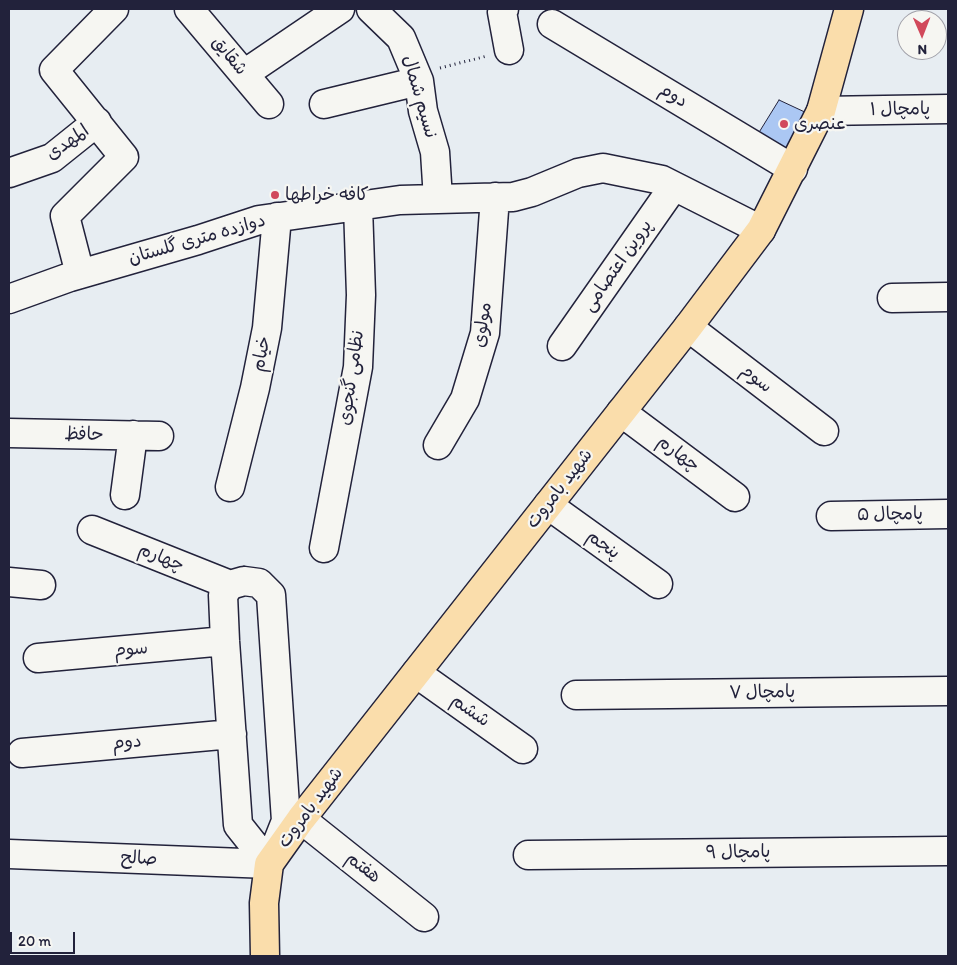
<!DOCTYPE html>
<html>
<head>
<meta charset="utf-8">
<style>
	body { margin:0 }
	#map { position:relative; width:957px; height:965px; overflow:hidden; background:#e7edf2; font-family:Itim,sans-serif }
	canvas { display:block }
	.frame { position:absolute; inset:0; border:10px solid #22223b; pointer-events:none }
	.north { position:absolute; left:897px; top:10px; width:50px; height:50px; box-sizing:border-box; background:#f6f6f2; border:1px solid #a1a1a9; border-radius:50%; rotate:179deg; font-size:14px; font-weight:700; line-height:20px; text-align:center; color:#22223b }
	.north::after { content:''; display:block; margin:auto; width:18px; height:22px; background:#d1495b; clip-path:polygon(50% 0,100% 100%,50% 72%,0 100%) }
	.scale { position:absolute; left:10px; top:932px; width:65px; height:22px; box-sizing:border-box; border:2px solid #22223b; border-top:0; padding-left:6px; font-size:15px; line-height:18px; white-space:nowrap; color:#22223b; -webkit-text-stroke:4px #f6f6f2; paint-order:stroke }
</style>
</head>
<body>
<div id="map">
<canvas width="957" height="965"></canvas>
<div class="frame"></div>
<div class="north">N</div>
<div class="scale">20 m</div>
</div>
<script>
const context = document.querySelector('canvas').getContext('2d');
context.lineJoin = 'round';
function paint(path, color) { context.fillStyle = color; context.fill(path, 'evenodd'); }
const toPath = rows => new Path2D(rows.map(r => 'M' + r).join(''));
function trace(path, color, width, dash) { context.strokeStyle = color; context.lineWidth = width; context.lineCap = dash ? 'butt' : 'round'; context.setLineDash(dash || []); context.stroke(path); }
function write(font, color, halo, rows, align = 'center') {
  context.font = font + ' Itim,"Playpen Sans Arabic",sans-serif'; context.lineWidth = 4.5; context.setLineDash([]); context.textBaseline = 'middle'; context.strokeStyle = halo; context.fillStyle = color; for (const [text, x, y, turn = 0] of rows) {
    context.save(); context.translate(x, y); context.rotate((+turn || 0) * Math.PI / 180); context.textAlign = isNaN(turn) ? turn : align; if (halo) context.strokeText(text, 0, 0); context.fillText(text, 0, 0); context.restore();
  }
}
const building = toPath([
	[779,100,809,114,789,151,758,134,779,100]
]);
paint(building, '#abc7f3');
trace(building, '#22223b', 1);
const minor = toPath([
	[189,9,269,104],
	[371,9,401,38,419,81,423,111,435,152,438,199],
	[504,9,502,12,509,50],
	[552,24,793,169],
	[244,74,340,9],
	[324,104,419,81],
	[821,111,948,109],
	[9,173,52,158,97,122],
	[80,274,65,216,124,157,54,70,114,9],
	[892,298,948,297],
	[9,299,70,277,198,240,259,220,400,200,513,197,532,192,578,173,603,168,662,180,761,230],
	[688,327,824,431],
	[562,346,674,186],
	[621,412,735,497],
	[9,433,159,436],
	[438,445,465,399,485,333,495,197],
	[230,487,255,388,267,328,277,217],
	[125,495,133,435],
	[548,505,658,584],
	[831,516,948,514],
	[92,530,230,585],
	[324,548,358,367,361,295,358,206],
	[244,581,259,583,271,595,286,821,269,864,238,825,225,641,223,595,230,585,244,581],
	[9,582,41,585],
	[38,658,225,641],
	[416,673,523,749],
	[576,695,948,691],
	[22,753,232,734],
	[301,819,424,917],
	[9,854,269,864],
	[528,855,948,851]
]);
const major = toPath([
	[265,956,264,903,269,864,301,819,688,327,761,230,821,111,849,9]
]);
trace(minor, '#22223b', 31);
trace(major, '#22223b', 31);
trace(toPath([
	[440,68,487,56]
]), '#22223b', 3, [1, 4]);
trace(minor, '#f6f6f2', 28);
trace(major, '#faddab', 28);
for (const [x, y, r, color] of [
	[784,124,5,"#d1495b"],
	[275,195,5,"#d1495b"]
]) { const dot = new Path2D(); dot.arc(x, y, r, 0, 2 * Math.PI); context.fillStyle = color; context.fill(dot); trace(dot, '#f6f6f2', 2); }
write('18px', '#22223b', '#f6f6f2', [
	["شقایق",229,56,50],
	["دوم",673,96,31],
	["نسیم شمال",419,97,74],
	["پامچال ۱",900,110,-1],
	["المهدی",68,143,-35],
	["دوازده متری گلستان",197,240,-16],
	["پروین اعتصامی",618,266,-55],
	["مولوی",483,325,-81],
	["خیام",262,354,-79],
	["نظامی گنجوی",352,378,-82],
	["سوم",756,379,38],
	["حافظ",84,435,1],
	["چهارم",678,454,37],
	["شهید بامروت",560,489,-52],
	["پامچال ۵",890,515,-1],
	["پنجم",603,545,36],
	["چهارم",161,558,22],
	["سوم",131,650,-5],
	["پامچال ۷",762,693,-1],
	["ششم",470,711,35],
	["دوم",127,743,-5],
	["شهید بامروت",311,808,-53],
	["پامچال ۹",738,853,-1],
	["صالح",139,859,2],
	["هفتم",363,868,38]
]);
write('18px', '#22223b', '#f6f6f2', [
	["عنصری",794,124],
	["کافه خراطها",285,195]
], 'left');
</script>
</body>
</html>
